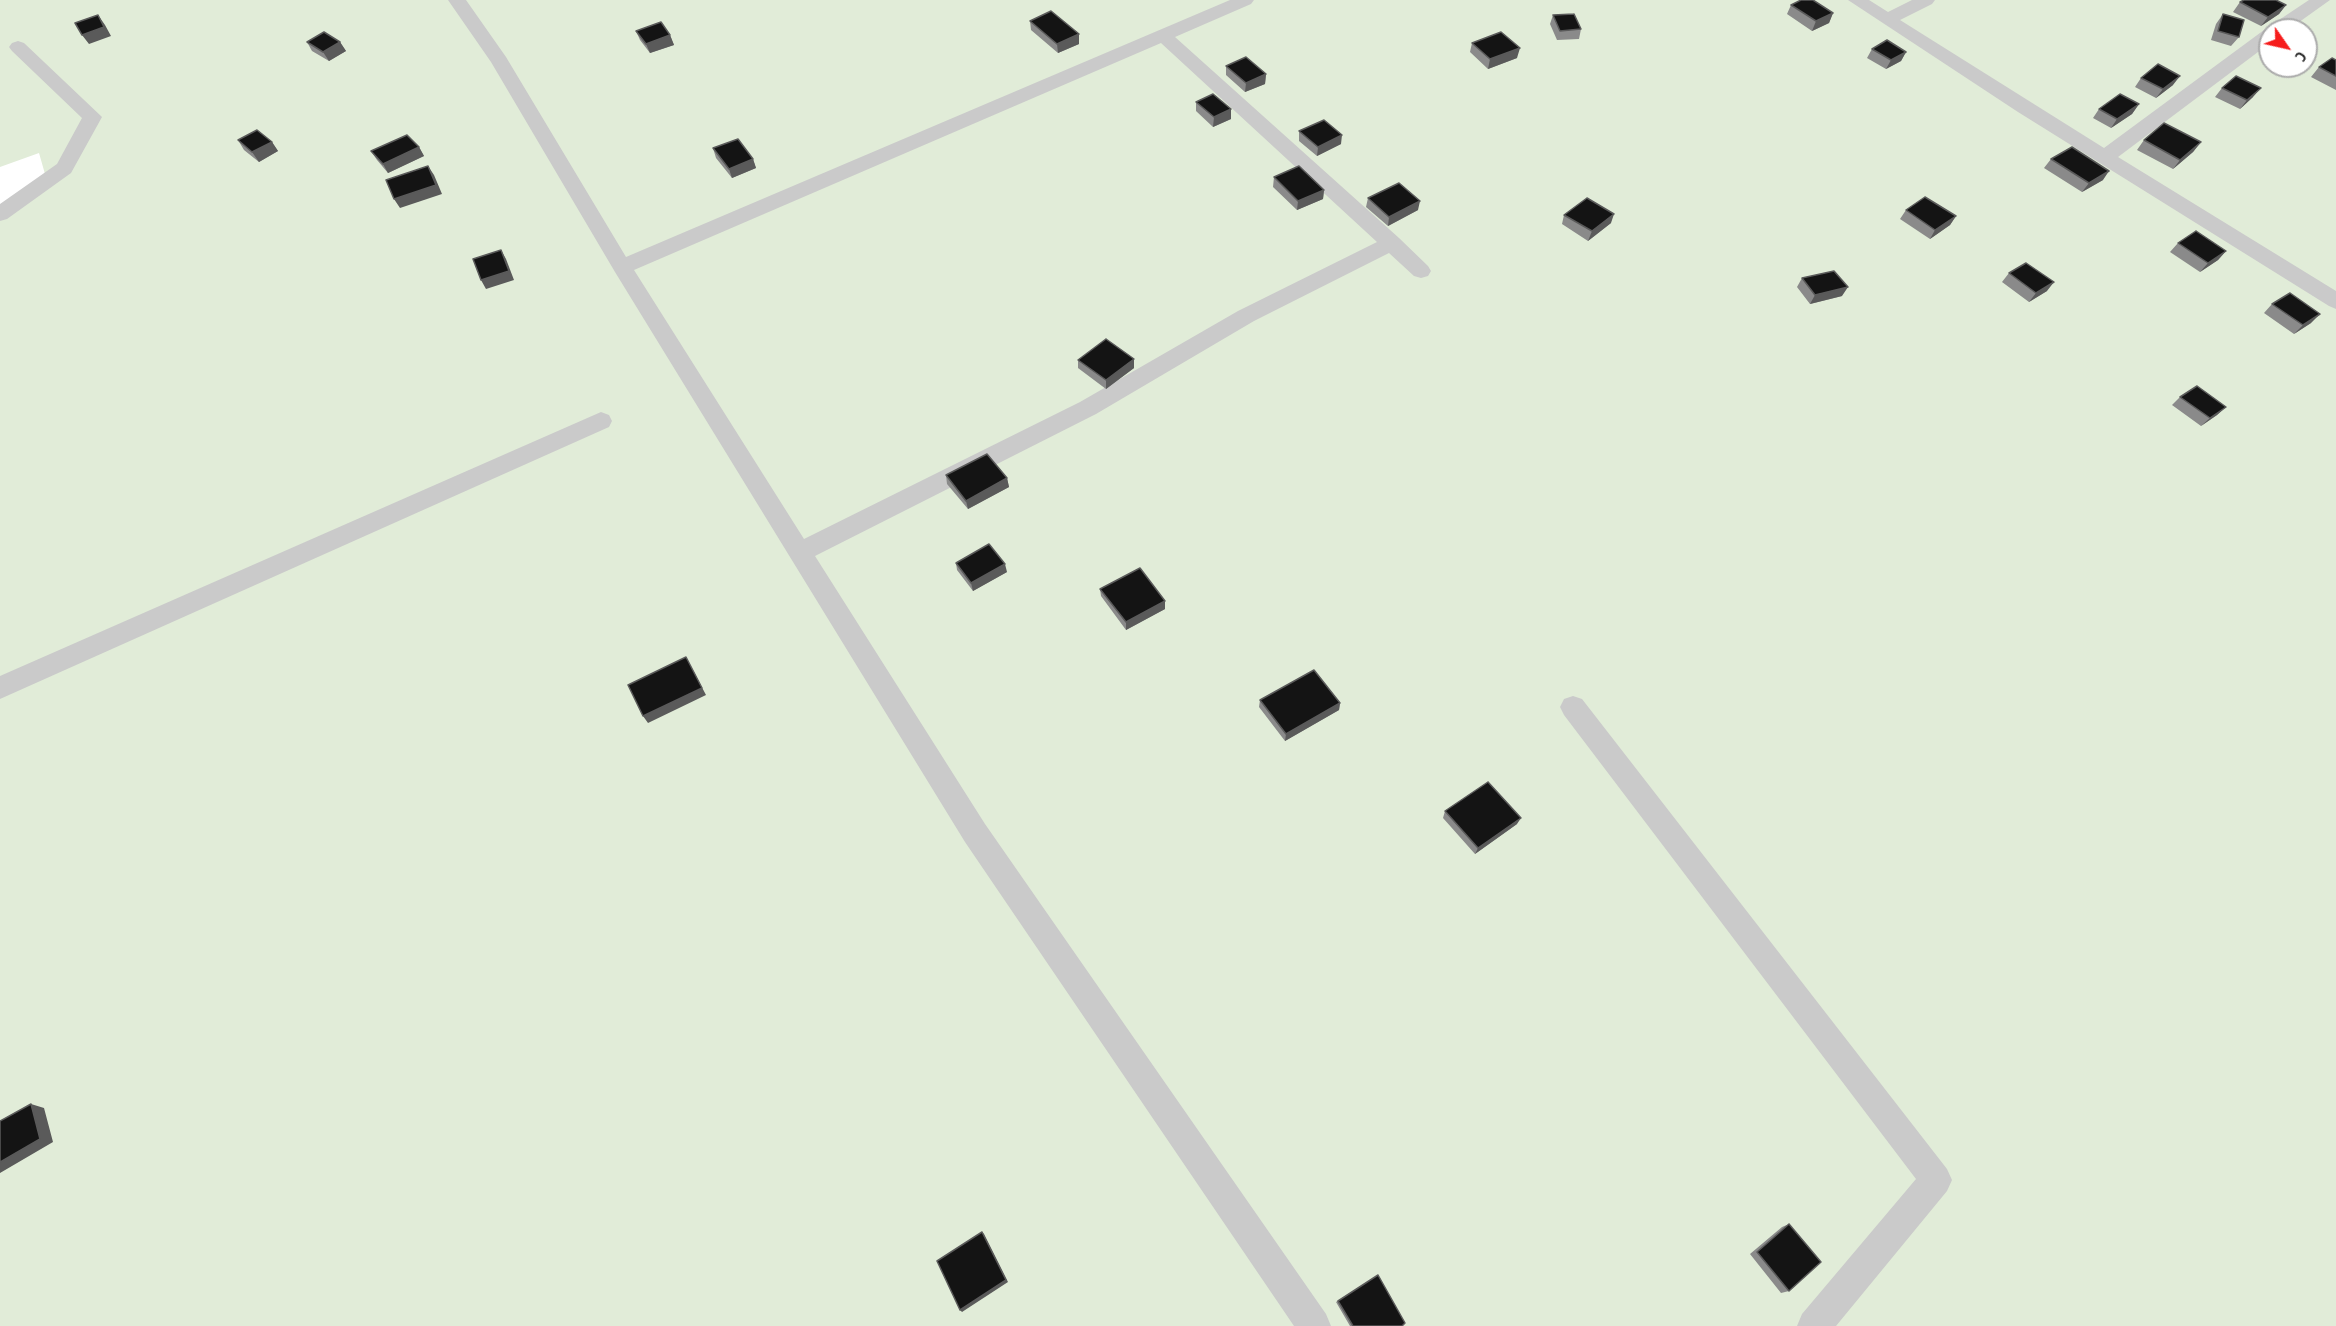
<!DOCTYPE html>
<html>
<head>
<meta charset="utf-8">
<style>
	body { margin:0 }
	#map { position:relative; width:2336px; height:1326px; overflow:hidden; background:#fff; font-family:"PT Sans Narrow",sans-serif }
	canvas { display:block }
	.north { position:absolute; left:2258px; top:18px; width:60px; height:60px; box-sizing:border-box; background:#fff; border:2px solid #ababab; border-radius:50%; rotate:124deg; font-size:16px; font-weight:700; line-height:24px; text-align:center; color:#2d2d2d }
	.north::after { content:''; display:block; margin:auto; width:21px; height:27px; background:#f61d1c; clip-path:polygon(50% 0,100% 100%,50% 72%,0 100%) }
</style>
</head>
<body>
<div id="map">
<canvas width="2336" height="1326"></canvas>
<div class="north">С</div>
</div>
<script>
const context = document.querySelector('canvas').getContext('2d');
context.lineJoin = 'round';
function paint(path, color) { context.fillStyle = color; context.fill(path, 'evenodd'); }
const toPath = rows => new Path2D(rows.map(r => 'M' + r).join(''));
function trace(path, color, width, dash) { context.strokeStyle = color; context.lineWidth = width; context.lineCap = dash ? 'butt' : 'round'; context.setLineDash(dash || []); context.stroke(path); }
paint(toPath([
	[0,0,2336,0,2336,1326,0,1326,0,210,49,188,39,153,0,167],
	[2270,30,2306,30,2306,66,2270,66]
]), '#e1ecd8');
paint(toPath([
	[448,0,466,0,506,57,626,257,1230,0,1254,0,1251,4,1175,37,1399,238,1428,266,1431,271,1428,276,1421,278,1414,276,1389,253,1254,321,1096,414,815,556,985,824,1326,1314,1331,1326,1294,1326,965,842,615,272,491,62,448,0],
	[1161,43,1377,242,1238,311,1080,402,804,539,634,270,1161,43],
	[1848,0,1869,0,1888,12,1912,0,1935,0,1932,4,1900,20,2104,148,2264,30,2309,0,2330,0,2288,30,2270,30,2270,43,2118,157,2336,291,2336,309,2329,306,2018,112,1848,0],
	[18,41,24,43,102,117,71,173,7,219,0,221,0,204,57,164,82,118,12,51,9,47,12,43,18,41],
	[601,412,609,415,612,421,609,427,0,699,0,676,601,412],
	[1573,696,1582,699,1947,1169,1952,1180,1947,1191,1836,1326,1797,1326,1802,1314,1916,1179,1564,715,1560,707,1564,699,1573,696]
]), '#cacaca');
paint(toPath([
	[2240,2,2286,5,2279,14,2261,26,2233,12],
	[1791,5,1833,13,1829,23,1812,31,1787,14],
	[2223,14,2239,37,2231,46,2211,40,2216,24],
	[1553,15,1581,29,1579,39,1557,40,1550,24],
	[1030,21,1079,44,1058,53,1031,30],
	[636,31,670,35,674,45,650,53,640,40],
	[307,42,340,42,346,51,329,61,312,51],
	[1472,43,1517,58,1488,69,1470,52],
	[1872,49,1906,52,1901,61,1886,69,1867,58],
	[2336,60,2336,90,2311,77,2319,67],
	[1226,66,1266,74,1265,84,1245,92,1226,75],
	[2141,78,2173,85,2156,98,2135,87],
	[2222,88,2253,97,2240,109,2215,97],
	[1196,102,1231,119,1213,127,1196,111],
	[2139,104,2132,114,2111,128,2093,118,2099,109],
	[1299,131,1341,144,1317,156,1299,141],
	[238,140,272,142,278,151,259,162,244,150],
	[2144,140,2201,142,2193,152,2173,169,2137,150],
	[419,147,424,156,388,173,377,160,371,151],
	[713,148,753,159,756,168,732,178,716,158],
	[2051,159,2103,180,2082,192,2044,168],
	[1274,177,1324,190,1323,199,1297,210,1273,187],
	[1368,198,1418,210,1388,226,1366,207],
	[1906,210,1956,216,1950,225,1930,239,1900,219],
	[1564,215,1611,223,1588,241,1562,224],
	[2178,243,2226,251,2218,260,2200,272,2170,252],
	[2009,273,2047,291,2029,302,2002,282],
	[1802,278,1842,296,1810,304,1797,287],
	[2272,304,2311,323,2294,334,2264,313],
	[1078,360,1134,368,1106,389,1078,368],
	[2180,397,2226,407,2217,415,2201,426,2172,405],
	[946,475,1007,478,1009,487,968,509,947,484],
	[956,563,1007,572,973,591,957,570],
	[1100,589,1165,601,1165,609,1126,630,1101,596],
	[1260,700,1340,703,1339,710,1285,741,1259,707],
	[1445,811,1517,824,1475,854,1443,818],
	[1789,1224,1789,1291,1781,1293,1750,1254,1782,1227],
	[1378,1275,1402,1326,1350,1326,1336,1302]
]), '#8a8a8a');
paint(toPath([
	[2286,5,2279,14,2261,26,2268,17],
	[1833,13,1829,23,1812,31,1816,21],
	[98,15,105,25,111,36,89,44,82,35],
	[1079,34,1079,44,1058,53,1057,44],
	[670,35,674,45,650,53,646,44],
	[340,42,346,51,329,61,323,52],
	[1520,48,1517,58,1488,69,1490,59],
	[1906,52,1901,61,1886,69,1891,60],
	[1266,74,1265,84,1245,92,1246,83],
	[2180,76,2173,85,2156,98,2163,89],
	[2261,88,2253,97,2240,109,2247,100],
	[2139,104,2132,114,2111,128,2117,119],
	[1231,109,1231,119,1213,127,1214,117],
	[1342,135,1341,144,1317,156,1318,147],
	[272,142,278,151,259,162,252,152],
	[2201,142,2193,152,2173,169,2180,160],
	[419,147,424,156,388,173,383,164],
	[753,159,756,168,732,178,729,169],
	[428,166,434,175,442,194,400,208,394,199],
	[2109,171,2103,180,2082,192,2089,183],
	[1324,190,1323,199,1297,210,1298,201],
	[1420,201,1418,210,1388,226,1389,217],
	[1614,214,1611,223,1588,241,1592,231],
	[1956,216,1950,225,1930,239,1935,230],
	[501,250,506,259,514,280,486,289,481,280],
	[2226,251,2218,260,2200,272,2208,263],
	[2054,282,2047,291,2029,302,2036,293],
	[1848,287,1842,296,1810,304,1815,295],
	[2320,314,2311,323,2294,334,2303,325],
	[1134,359,1134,368,1106,389,1106,380],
	[2226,407,2217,415,2201,426,2210,418],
	[1007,478,1009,487,968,509,966,501],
	[1005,564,1007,572,973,591,971,583],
	[1165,601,1165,609,1126,630,1126,622],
	[686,657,706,695,648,723,643,716],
	[1340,703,1339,710,1285,741,1286,734],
	[1521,818,1517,824,1475,854,1478,848],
	[31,1104,44,1108,53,1142,0,1173,0,1162],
	[982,1232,984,1234,1008,1282,962,1312,960,1310]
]), '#5a5a5a');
const building = toPath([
	[1801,0,1813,0,1833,13,1816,21,1791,5,1801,0],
	[2244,0,2276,0,2286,5,2268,17,2240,2,2244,0],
	[1051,11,1079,34,1057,44,1030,21,1051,11],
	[1574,14,1581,29,1560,31,1553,15,1574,14],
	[2223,14,2244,20,2239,37,2218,31,2223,14],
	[98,15,104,27,82,35,75,23,98,15],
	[661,22,670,35,646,44,636,31,661,22],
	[324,32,340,42,323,52,307,42,324,32],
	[1501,32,1520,48,1490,59,1472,43,1501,32],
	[1887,40,1906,52,1891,60,1872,49,1887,40],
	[1246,57,1266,74,1246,83,1226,66,1246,57],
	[2332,58,2336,60,2336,76,2319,67,2332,58],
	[2158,64,2180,76,2163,89,2141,78,2158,64],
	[2236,76,2261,88,2247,100,2222,88,2236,76],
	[1213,94,1231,109,1214,117,1196,102,1213,94],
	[2120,94,2139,104,2117,119,2099,109,2120,94],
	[1324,120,1342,135,1318,147,1299,131,1324,120],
	[2164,123,2201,142,2180,160,2144,140,2164,123],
	[257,130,272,142,252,152,238,140,257,130],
	[407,135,419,147,383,164,371,151,407,135],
	[738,139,753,159,729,169,713,148,738,139],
	[2072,147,2109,171,2089,183,2051,159,2072,147],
	[428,166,436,185,394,199,386,180,428,166],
	[1299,166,1324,190,1298,201,1274,177,1299,166],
	[1399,183,1420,201,1389,217,1368,198,1399,183],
	[1925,197,1956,216,1935,230,1906,210,1925,197],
	[1587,198,1614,214,1592,231,1564,215,1587,198],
	[2196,231,2226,251,2208,263,2178,243,2196,231],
	[501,250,509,271,481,280,473,259,501,250],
	[2026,263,2054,282,2036,293,2009,273,2026,263],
	[1834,271,1848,287,1815,295,1802,278,1834,271],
	[2290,293,2320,314,2303,325,2272,304,2290,293],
	[1106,339,1134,359,1106,380,1078,360,1106,339],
	[2197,386,2226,407,2210,418,2180,397,2197,386],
	[987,454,1007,478,966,501,946,475,987,454],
	[989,544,1005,564,971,583,956,563,989,544],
	[1140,568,1165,601,1126,622,1100,589,1140,568],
	[686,657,702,688,643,716,628,685,686,657],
	[1314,670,1340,703,1286,734,1260,700,1314,670],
	[1488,782,1521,818,1478,848,1445,811,1488,782],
	[31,1104,40,1139,0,1162,0,1121,31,1104],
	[1789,1224,1821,1262,1789,1291,1757,1252,1789,1224],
	[982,1232,1006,1280,960,1310,937,1261,982,1232],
	[1378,1275,1405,1323,1402,1326,1353,1326,1338,1301,1378,1275]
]);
paint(building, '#141414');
trace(building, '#5a5a5a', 1.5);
</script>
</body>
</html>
